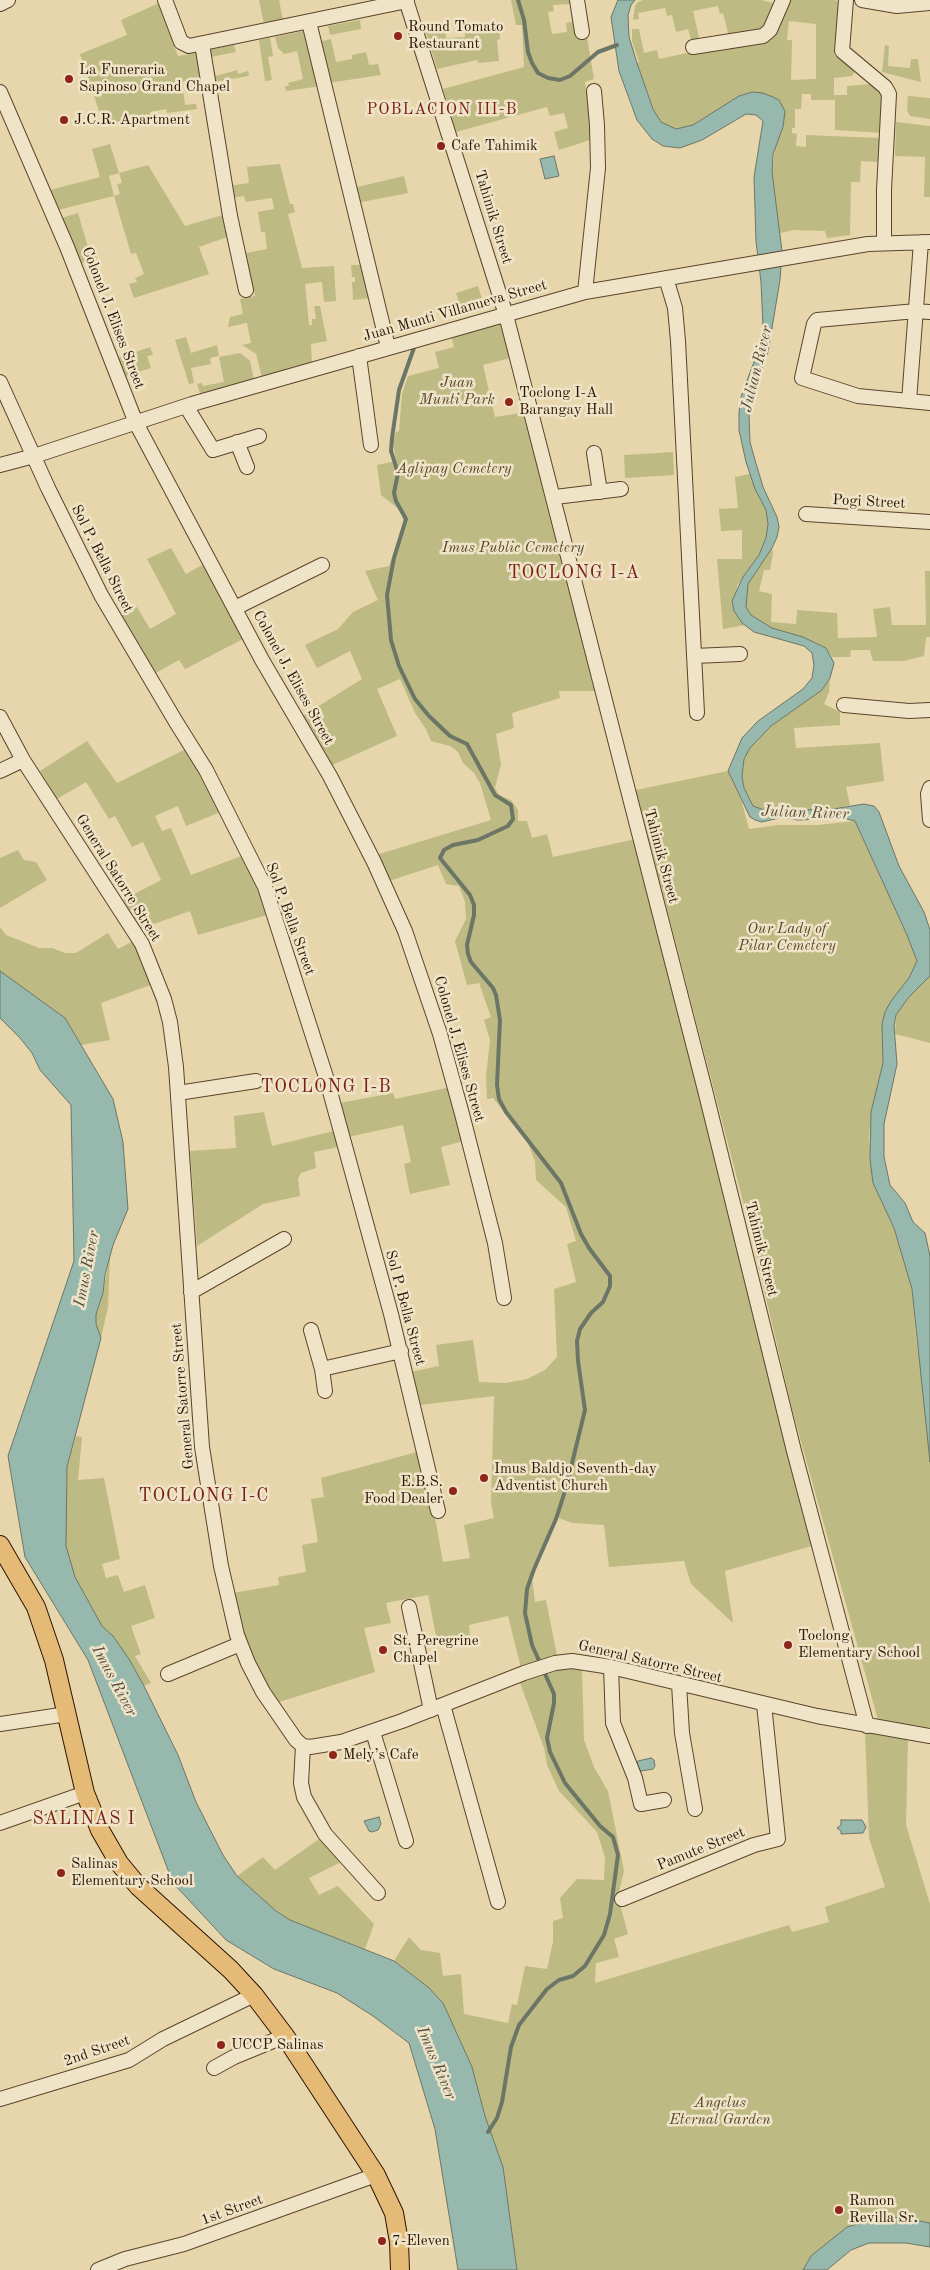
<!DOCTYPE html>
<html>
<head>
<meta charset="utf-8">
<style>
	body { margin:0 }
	canvas { display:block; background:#e7d5ab }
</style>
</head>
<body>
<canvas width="930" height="2270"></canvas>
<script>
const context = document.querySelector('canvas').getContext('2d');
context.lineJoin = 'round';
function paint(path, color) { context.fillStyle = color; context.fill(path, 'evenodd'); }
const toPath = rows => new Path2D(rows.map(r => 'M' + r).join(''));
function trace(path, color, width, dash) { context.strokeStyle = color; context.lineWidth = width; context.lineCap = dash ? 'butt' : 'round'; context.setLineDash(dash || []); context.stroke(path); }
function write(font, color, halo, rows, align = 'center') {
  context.font = font + ' "Old Standard TT",serif'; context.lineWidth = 5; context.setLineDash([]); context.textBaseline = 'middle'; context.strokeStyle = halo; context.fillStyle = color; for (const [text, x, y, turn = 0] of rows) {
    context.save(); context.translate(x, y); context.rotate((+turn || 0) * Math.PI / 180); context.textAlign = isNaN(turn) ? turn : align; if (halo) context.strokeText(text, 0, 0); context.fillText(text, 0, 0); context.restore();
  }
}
paint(toPath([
	[259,0,279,0,283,20,264,24],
	[511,0,571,0,572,4,553,5,554,11,548,12,552,34,567,32,566,23,576,21,579,38,587,37,594,79,585,82,593,139,559,150,554,132,568,128,564,113,550,116,547,107,456,132,449,109,452,107,450,101,447,101,443,89,524,67,522,25,516,25],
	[643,0,762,0,776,4,763,30,729,37,723,13,720,14,718,6,693,11,700,42,692,43,688,29,676,32,672,15,667,16,665,8,638,13,639,19,633,20,635,6,638,2],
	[789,0,835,0,839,2,834,55,855,71,852,76,834,78,834,95,847,95,847,86,872,84,883,95,883,133,835,130,835,100,811,100,811,94,802,94,801,109,795,109,795,128,792,128,792,133,797,134,796,146,806,147,806,135,880,138,879,162,861,161,860,182,851,182,850,235,827,238,825,231,793,230,780,233,772,172,776,141,783,127,779,100,763,93,747,93,693,125,675,129,668,127,661,122,656,116,637,63,639,62,632,41,632,29,639,29,644,53,657,50,659,59,715,47,754,43],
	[789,21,816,24,816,79,791,80,792,40,787,40],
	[159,3,178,56,200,52,205,76,182,82,185,105,196,104,197,109,167,113,166,109,150,112,150,119,103,123,80,54,127,35,121,20],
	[360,20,361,29,330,35,328,26],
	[499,26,500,39,497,40,499,61,478,63,477,60,437,69,425,29,445,28,446,38,465,37,465,27],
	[308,30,322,86,286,91,285,86,289,86,288,83,303,79,297,51,284,54,278,48,275,37],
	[270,38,273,56,268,57,272,80,265,81,259,40],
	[331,39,336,62,352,59,352,55,366,52,369,65,378,64,381,75,328,83,318,42],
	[234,45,236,52,211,57,216,76,237,70,238,74,248,71,249,76,213,82,207,50],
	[885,45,889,46,888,66,910,68,911,59,918,59,921,82,882,72],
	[908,96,930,98,930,119,910,116,907,110],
	[896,122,930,126,930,197,924,197,925,157,895,156],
	[110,144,119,173,109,176,114,196,120,194,117,184,122,183,119,173,148,165,185,226,226,214,230,236,199,247,209,274,134,298,129,284,137,282,135,278,144,274,136,253,131,254,114,196,58,210,50,190,100,177,92,149],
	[280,164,290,204,293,204,295,212,288,214,302,268,334,266,336,301,324,302,322,282,305,284,309,325,312,325,312,319,316,319,314,306,320,306,327,341,311,344,312,363,262,378,256,354,242,345,251,343,247,323,228,327,230,317,243,314,240,299,255,296,254,290,250,291,241,254,267,249,265,232,261,232,258,212,274,209,272,198,246,202,244,196,230,198,228,186,249,183,247,167],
	[404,176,408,193,357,203,353,188],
	[78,213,90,254,95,253,97,260,81,263,62,218],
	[351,265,365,265,372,298,353,300,352,282,355,282,355,277,352,277],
	[478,286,483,302,461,309,456,293],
	[501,323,510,358,483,365,495,417,526,412,545,499,598,691,559,691,560,698,512,713,514,728,496,734,501,764,495,788,499,795,511,800,518,810,518,821,527,821,532,838,547,834,553,857,636,839,815,1545,725,1571,733,1623,691,1584,684,1561,609,1567,604,1525,572,1523,556,1517,531,1570,535,1602,546,1600,557,1656,521,1668,508,1616,469,1625,470,1635,437,1641,428,1595,386,1603,391,1623,364,1628,375,1672,276,1703,245,1641,233,1593,279,1585,278,1577,306,1572,302,1545,318,1542,311,1499,324,1497,321,1478,417,1452,436,1523,443,1562,470,1558,464,1525,494,1518,491,1503,494,1396,421,1405,411,1372,439,1366,436,1345,473,1340,479,1382,506,1383,527,1379,545,1370,557,1357,554,1289,576,1282,567,1244,576,1241,566,1207,536,1180,535,1161,527,1141,493,1098,487,1099,486,1077,490,1040,484,1020,491,1017,479,983,467,985,455,941,466,919,465,902,459,886,446,884,438,865,389,881,376,855,491,820,480,783,474,773,463,763,458,752,450,746,431,741,426,729,415,713,400,679,377,689,397,736,330,766,301,717,362,679,350,651,317,668,305,645,338,629,353,612,378,600,365,571,389,566,404,522,400,510,381,495,377,465,396,461,393,442,396,432,399,431,402,394,408,376,439,368,435,352,454,347,451,336],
	[186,337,191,353,217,345,219,356,210,358,211,364,191,368,194,383,189,384,175,340],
	[150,347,153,355,147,356,151,368,125,376,118,358],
	[240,353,250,361,254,380,201,396,197,384,202,383,203,386,224,382,219,357],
	[673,452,674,475,625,478,624,455],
	[750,474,766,510,768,524,766,538,759,555,737,586,742,623,745,625,723,629,717,559,742,559,742,530,721,531,719,509,738,508,735,477],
	[171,548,186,574,204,564,245,638,185,669,179,660,154,674,119,617,137,607,150,629,176,614,147,559],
	[772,548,773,553,770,570,764,570,759,591,772,594,771,622,796,624,797,610,837,613,838,638,877,637,873,609,890,607,892,625,926,625,925,571,930,571,930,637,926,637,924,656,904,661,873,661,870,650,851,650,850,657,832,657,826,648,815,642,772,628,760,621,751,615,746,608,745,596,748,584],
	[830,678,829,692,824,704,840,712,840,725,794,728,796,748,880,743,884,781,846,787,850,805,833,809,767,811,753,806,744,788,742,776,744,759,750,748,771,726,822,690],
	[87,741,117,783,188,748,223,811,186,826,178,806,155,816,162,831,171,828,191,875,244,855,267,915,198,935,190,911,140,929,121,901,161,880,143,842,132,847,115,816,109,819,86,782,57,799,40,771],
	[728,771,741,799,749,829,778,825,818,825,855,821,907,935,917,961,909,978,885,1012,882,1024,883,1063,871,1112,869,1138,873,1183,894,1228,912,1289,916,1338,924,1393,930,1462,930,1730,878,1720,792,1409,747,1217,636,790],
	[18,850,24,860,36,862,47,880,0,908,0,858],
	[0,927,6,935,39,948,52,948,65,953,76,953,108,933,118,949,133,941,153,984,101,1003,110,1040,81,1045,65,1018,0,971],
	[930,976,930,1043,895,1034,896,1015,908,998],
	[451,1087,464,1141,441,1147,450,1185,410,1194,404,1164,411,1162,403,1125,348,1137,340,1103,393,1093,395,1099],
	[264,1112,272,1146,334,1131,338,1147,314,1152,316,1168,301,1173,298,1179,300,1196,263,1204,197,1246,190,1151,236,1148,234,1116],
	[110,1256,108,1307,101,1338,96,1324,96,1314,103,1293],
	[76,1436,82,1437,78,1480,104,1478,120,1559,102,1564,106,1578,118,1575,124,1592,145,1585,155,1618,131,1626,141,1654,135,1656,151,1683,144,1686,129,1659,113,1636,102,1626,88,1602,75,1577,70,1560,66,1546,65,1526,67,1467],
	[564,1667,582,1669,584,1740,594,1767,608,1791,624,1871,618,1897,628,1934,614,1939,619,1957,596,1963,595,1983,789,1925,792,1932,829,1922,825,1907,885,1887,869,1838,865,1732,908,1739,906,1825,930,1904,930,2223,905,2218,883,2217,847,2227,811,2256,803,2270,517,2270,503,2167,485,2116,472,2067,443,2003,428,1987,394,1961,409,1937,421,1950,440,1953,443,1976,461,1974,464,2014,508,2023,512,2004,517,2005,525,1966,547,1969,553,1942,553,1921,563,1918,560,1898,577,1879,604,1880,605,1857,597,1832,559,1791,547,1765,544,1748,519,1680],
	[322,1837,341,1862,309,1878,319,1895,338,1886,374,1924,365,1949,290,1920,262,1901,237,1876,263,1857,275,1870]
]), '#bdbb83');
const water = toPath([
	[618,0,635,0,631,5,628,15,629,37,637,63,653,109,661,122,676,129,693,125,739,96,752,92,763,93,773,97,779,100,785,111,783,127,773,154,772,172,782,251,780,280,768,352,754,388,749,415,750,442,755,460,763,487,777,517,779,527,777,537,772,548,748,584,746,607,751,615,772,628,803,637,826,648,834,663,830,678,822,690,771,726,750,748,744,759,742,776,744,788,753,806,767,811,833,809,864,804,874,806,879,812,899,866,924,912,930,930,930,976,908,998,896,1015,894,1026,897,1064,884,1124,884,1157,890,1185,905,1203,913,1222,925,1233,930,1256,930,1462,912,1289,894,1228,873,1183,870,1159,871,1112,883,1063,882,1024,885,1012,891,1001,909,978,917,961,907,935,855,821,843,818,798,820,783,817,762,822,755,820,750,817,728,771,742,738,758,721,803,689,812,678,814,665,812,653,804,646,754,632,742,623,734,611,732,601,743,577,759,555,766,538,768,524,766,510,755,489,746,462,739,430,739,412,741,397,758,351,763,327,761,282,756,241,754,177,763,121,756,115,746,114,702,140,680,148,663,146,652,139,637,120,619,71,611,17,618,0],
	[554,156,559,176,545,179,540,159,554,156],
	[0,971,65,1018,113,1099,123,1142,128,1209,113,1245,105,1275,103,1293,96,1314,96,1324,101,1338,67,1467,66,1546,75,1577,102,1626,113,1636,129,1659,144,1686,178,1755,196,1802,223,1855,237,1876,276,1911,290,1920,394,1961,428,1987,443,2003,472,2067,485,2116,503,2167,517,2270,458,2270,435,2129,409,2043,373,2016,337,1993,274,1969,226,1940,173,1883,88,1660,25,1557,8,1456,74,1261,71,1105,40,1070,32,1053,20,1038,0,1018,0,971],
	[651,1758,654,1760,655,1766,653,1769,641,1771,637,1769,636,1764,638,1761,651,1758],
	[379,1817,381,1824,378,1830,372,1832,369,1831,364,1821,379,1817],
	[841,1820,862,1820,866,1827,863,1833,841,1834,841,1831,837,1828,841,1825,841,1820],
	[883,2217,905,2218,930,2223,930,2247,906,2243,869,2243,851,2250,827,2270,803,2270,811,2256,847,2227,883,2217]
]);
paint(water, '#97b8ac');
trace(water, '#6c7667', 1);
trace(toPath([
	[518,0,524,20,528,52,532,63,538,73,548,78,560,80,570,76,598,52,617,45],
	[415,345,399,390,392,438,391,451,398,473,394,493,396,501,406,519,394,558,387,595,391,640,399,666,415,699,429,716,450,736,467,744,495,795,511,805,513,819,508,826,478,840,453,845,444,850,440,858,470,895,474,905,474,915,467,945,468,954,471,962,493,988,496,995,500,1020,497,1085,499,1099,506,1112,561,1183,581,1234,589,1248,610,1276,610,1286,603,1302,591,1313,580,1329,577,1341,578,1361,585,1410,566,1488,556,1519,534,1569,527,1589,525,1613,532,1645,554,1694,554,1703,547,1738,550,1752,565,1783,600,1826,613,1837,618,1855,610,1914,604,1935,585,1966,573,1976,559,1980,547,1989,519,2025,511,2047,502,2102,497,2118,488,2132]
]), '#6c7667', 4);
const minor = toPath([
	[165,0,181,42,189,46,407,1],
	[406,0,506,315,705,1090,794,1451,867,1726],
	[577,0,582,32],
	[846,0,842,51,885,87,889,94,884,190,884,243],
	[862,0,897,6,930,3],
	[0,4,8,0],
	[309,22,388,347],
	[202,44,230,216,246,290],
	[693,47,763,36,770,30,783,0],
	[0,92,67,247,136,423,262,660,330,776,374,862,405,931,440,1034,462,1114,495,1243,504,1298],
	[666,278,675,308,678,341,697,713],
	[585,292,598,168,597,125,594,91],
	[930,312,916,311,817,320,814,324,802,378,858,396,930,403],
	[359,356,371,445],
	[0,382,48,488,101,595,176,722,206,770,265,887,326,1077,391,1314,438,1511],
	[909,401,921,242],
	[186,406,213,450,259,436],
	[237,442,247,467],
	[594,453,600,492],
	[0,465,34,456,192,404,585,292,868,244,930,242],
	[555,497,621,489],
	[806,514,930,522],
	[235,608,322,565],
	[694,656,740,654],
	[844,705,909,711,930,710],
	[0,717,23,760,142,944,164,999,170,1022,176,1067,202,1447,221,1566,237,1635,248,1663,263,1692,296,1740,303,1746,310,1747,341,1742,402,1721,524,1673,555,1663,572,1661,611,1667,817,1716,930,1736],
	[0,771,23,760],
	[930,788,928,794,930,820],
	[178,1093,256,1081],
	[191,1292,284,1239],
	[311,1330,322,1369,325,1391],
	[322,1369,401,1351],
	[409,1607,431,1710],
	[611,1667,613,1723,635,1778,641,1804,664,1800],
	[168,1674,240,1644],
	[679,1684,682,1733,695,1809],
	[443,1705,498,1902],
	[0,1724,67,1714],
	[373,1732,406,1841],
	[303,1746,301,1783,304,1797,325,1834,378,1893],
	[0,1823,85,1793],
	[622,1899,754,1845,778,1839,764,1704],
	[214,2068,234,2057,285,2036],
	[0,2099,129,2060,163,2039,254,1995],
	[98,2270,125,2259,184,2244,376,2175]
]);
const major = toPath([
	[0,1545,36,1607,54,1660,85,1793,100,1830,119,1863,138,1886,231,1970,254,1995,285,2036,376,2175,394,2213,399,2242,400,2270]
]);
trace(minor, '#5b442b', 16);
trace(major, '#2c1400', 20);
trace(minor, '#efe4c8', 14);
trace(major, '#e4ba76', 18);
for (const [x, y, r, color] of [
	[398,36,5,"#8f2418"],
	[69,79,5,"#8f2418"],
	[64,120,5,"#8f2418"],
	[441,146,5,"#8f2418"],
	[509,402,5,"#8f2418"],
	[484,1478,5,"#8f2418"],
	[453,1491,5,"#8f2418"],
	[788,1645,5,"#8f2418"],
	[383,1650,5,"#8f2418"],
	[333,1755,5,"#8f2418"],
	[61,1873,5,"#8f2418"],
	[221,2045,5,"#8f2418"],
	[839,2210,5,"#8f2418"],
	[382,2241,5,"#8f2418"]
]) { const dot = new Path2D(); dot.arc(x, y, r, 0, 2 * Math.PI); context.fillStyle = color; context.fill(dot); trace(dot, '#efe4c8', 2); }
write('15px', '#2c1400', '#efe4c8', [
	["Round Tomato",408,27],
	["Restaurant",408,44],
	["La Funeraria",79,70],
	["Sapinoso Grand Chapel",79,87],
	["J.C.R. Apartment",74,120],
	["Cafe Tahimik",451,146],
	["Toclong I-A",519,393],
	["Barangay Hall",519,410],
	["Imus Baldjo Seventh-day",494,1469],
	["Adventist Church",494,1486],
	["E.B.S.",443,1482,"right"],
	["Food Dealer",443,1499,"right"],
	["Toclong",798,1636],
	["Elementary School",798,1653],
	["St. Peregrine",393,1641],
	["Chapel",393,1658],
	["Mely’s Cafe",343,1755],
	["Salinas",71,1864],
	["Elementary School",71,1881],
	["UCCP Salinas",231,2045],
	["Ramon",849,2201],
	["Revilla Sr.",849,2218],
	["7-Eleven",392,2241]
], 'left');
write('15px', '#2c1400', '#efe4c8', [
	["Tahimik Street",493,217,73],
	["Juan Munti Villanueva Street",455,311,-16],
	["Colonel J. Elises Street",113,318,69],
	["Pogi Street",869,502,3],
	["Sol P. Bella Street",102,559,63],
	["Colonel J. Elises Street",293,678,61],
	["Tahimik Street",661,856,75],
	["General Satorre Street",118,878,58],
	["Sol P. Bella Street",290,919,70],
	["Colonel J. Elises Street",459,1049,74],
	["Tahimik Street",761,1249,76],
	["Sol P. Bella Street",405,1308,75],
	["General Satorre Street",183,1396,-95],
	["General Satorre Street",650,1662,13],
	["Pamute Street",701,1849,-22],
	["2nd Street",97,2051,-19],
	["1st Street",232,2210,-20]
]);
write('italic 15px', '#584627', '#efe4c8', [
	["Juan",457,383],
	["Munti Park",457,400],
	["Aglipay Cemetery",454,469],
	["Imus Public Cemetery",513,548],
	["Our Lady of",787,929],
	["Pilar Cemetery",787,946],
	["Angelus",720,2103],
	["Eternal Garden",720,2120]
]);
context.letterSpacing = '1px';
write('16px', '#7a1f14', '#efe4c8', [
	["POBLACION III-B",442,110]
]);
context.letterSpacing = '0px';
write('italic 16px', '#514d3c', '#efe4c8', [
	["Julian River",757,369,-76],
	["Julian River",805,813,2],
	["Imus River",87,1269,-79],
	["Imus River",114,1681,62],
	["Imus River",436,2063,67]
]);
context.letterSpacing = '1px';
write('18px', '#7a1f14', '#efe4c8', [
	["TOCLONG I-A",574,573],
	["TOCLONG I-B",326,1087],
	["TOCLONG I-C",204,1496],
	["SALINAS I",84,1819]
]);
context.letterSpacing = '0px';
</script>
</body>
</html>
